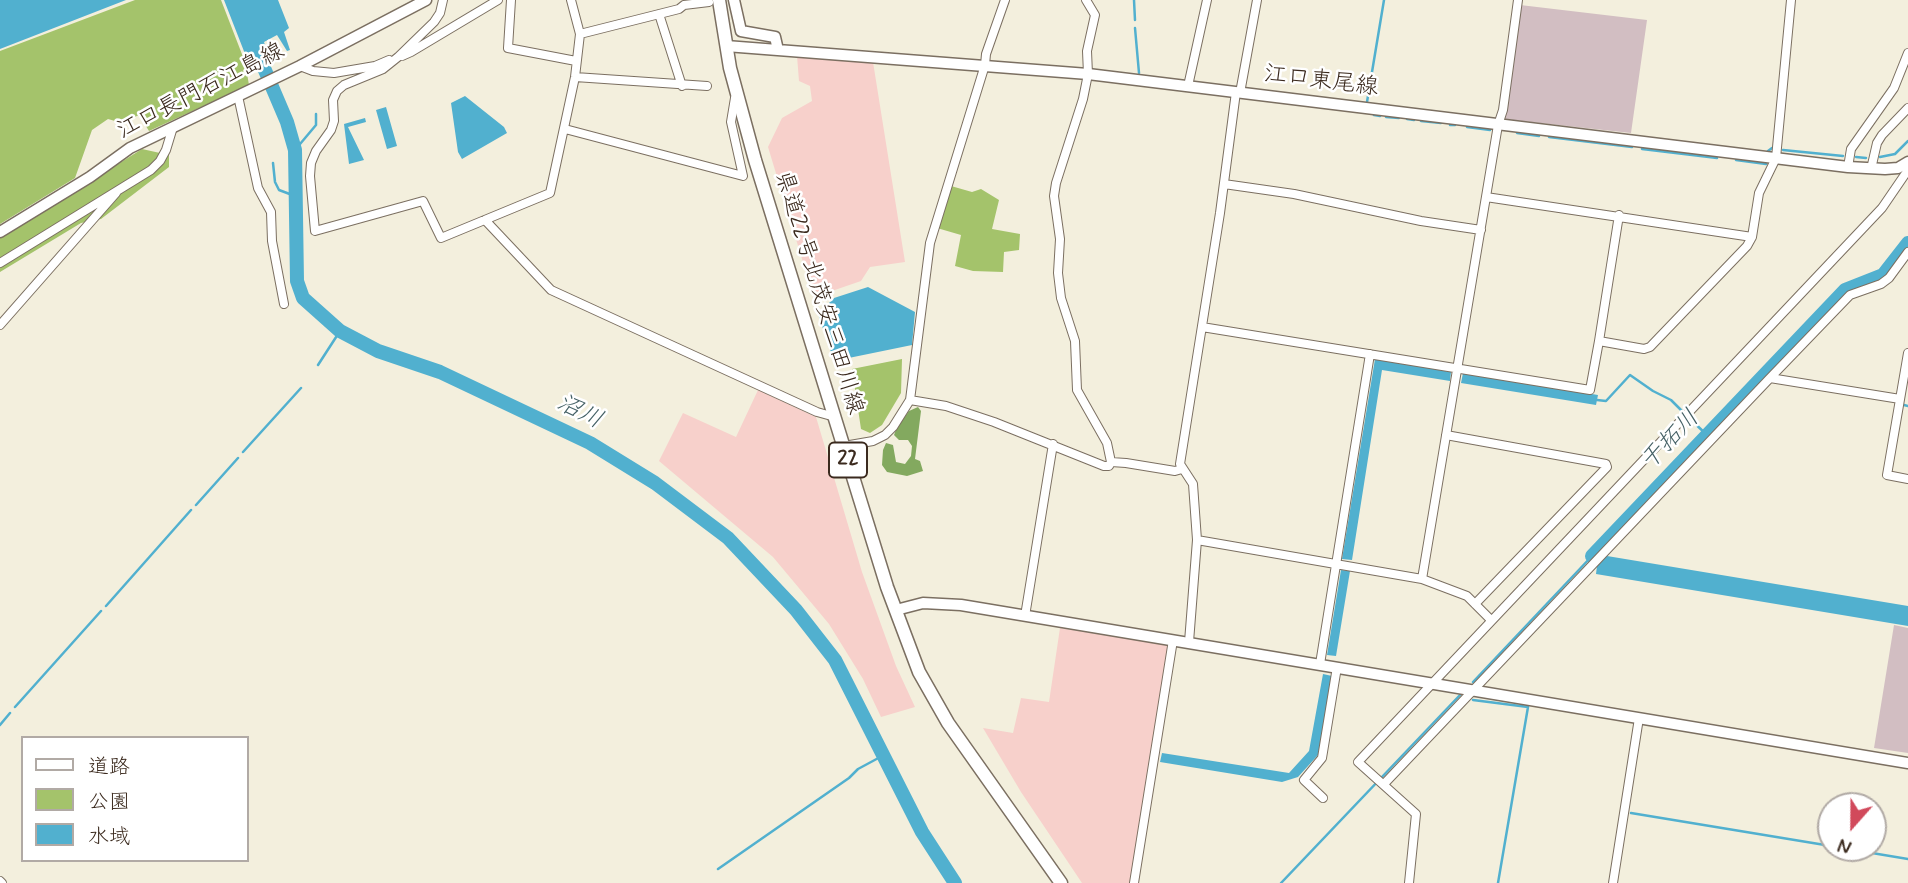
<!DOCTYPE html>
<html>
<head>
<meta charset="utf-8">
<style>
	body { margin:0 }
	#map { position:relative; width:1908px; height:883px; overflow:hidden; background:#f3efdd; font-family:Mynerve,"Klee One",sans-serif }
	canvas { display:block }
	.legend { position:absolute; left:21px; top:736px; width:228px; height:126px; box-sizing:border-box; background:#fff; border:2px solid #b1aaa5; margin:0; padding:9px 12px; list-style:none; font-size:21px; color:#3b2a1e }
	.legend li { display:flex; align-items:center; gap:14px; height:35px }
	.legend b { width:35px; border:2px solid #b1aaa5 }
	.north { position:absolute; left:1817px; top:792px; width:70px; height:70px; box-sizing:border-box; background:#fff; border:2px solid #b1aaa5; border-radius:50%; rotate:201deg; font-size:19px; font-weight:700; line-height:28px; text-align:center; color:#3b2a1e }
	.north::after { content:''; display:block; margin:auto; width:24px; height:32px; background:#d1495b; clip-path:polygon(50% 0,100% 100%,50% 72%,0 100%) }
</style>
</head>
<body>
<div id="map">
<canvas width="1908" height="883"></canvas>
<ul class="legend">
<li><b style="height:9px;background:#fff"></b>道路</li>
<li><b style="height:19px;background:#a4c36b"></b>公園</li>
<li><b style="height:19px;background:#51b0cf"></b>水域</li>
</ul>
<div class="north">N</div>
</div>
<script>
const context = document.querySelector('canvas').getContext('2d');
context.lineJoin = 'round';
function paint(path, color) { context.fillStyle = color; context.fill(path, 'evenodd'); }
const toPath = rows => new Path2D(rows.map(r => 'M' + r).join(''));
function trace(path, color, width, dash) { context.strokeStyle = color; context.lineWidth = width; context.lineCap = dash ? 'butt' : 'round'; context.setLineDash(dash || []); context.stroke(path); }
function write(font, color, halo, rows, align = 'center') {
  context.font = font + ' Mynerve,"Klee One",sans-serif'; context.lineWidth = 5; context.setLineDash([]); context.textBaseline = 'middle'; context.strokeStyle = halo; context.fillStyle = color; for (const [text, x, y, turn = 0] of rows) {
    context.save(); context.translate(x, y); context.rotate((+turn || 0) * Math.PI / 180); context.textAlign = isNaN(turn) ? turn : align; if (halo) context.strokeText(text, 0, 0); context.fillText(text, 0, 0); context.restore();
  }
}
paint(toPath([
	[797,56,873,62,905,262,870,267,861,281,829,292,816,305,768,147,782,118,812,101,810,86,799,81],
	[758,390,816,417,862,572,896,666,915,707,881,717,863,679,829,624,773,557,659,461,683,413,736,437],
	[1060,628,1168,645,1131,883,1082,883,1021,792,983,728,1013,733,1021,698,1049,702]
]), '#f7d0cb');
paint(toPath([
	[1520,5,1647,20,1631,133,1504,119],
	[1894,625,1908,628,1908,753,1874,748]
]), '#d2bec2');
paint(toPath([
	[135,0,221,0,245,62,249,85,149,131,139,115,122,123,108,119,92,130,75,178,0,224,0,51],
	[142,149,169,155,169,167,101,219,81,223,0,272,0,238],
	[951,186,972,192,981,189,999,200,992,229,1020,234,1019,250,1004,252,1003,272,973,271,955,266,961,235,937,228],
	[902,359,901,393,882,425,870,433,861,429,852,369]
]), '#a4c36b');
paint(toPath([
	[918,407,921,411,915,459,920,461,923,471,907,476,887,472,882,465,883,450,886,443,893,445,896,462,905,464,911,456,912,446,908,440,899,440,894,435,897,427,909,411]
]), '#83a95f');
paint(toPath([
	[0,0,126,0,0,49],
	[224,0,278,0,289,28,284,32,290,50,287,51,277,35,264,42,267,51,265,58,268,65,258,70,250,58,247,59],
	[465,96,504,127,507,133,462,159,458,152,451,103],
	[386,107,397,146,387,149,376,110],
	[365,118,366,122,348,127,364,160,349,164,344,124],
	[868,287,915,312,912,345,834,361,818,314,834,298],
	[1375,359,1451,372,1450,381,1382,370,1352,560,1342,559],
	[1463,373,1598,395,1596,405,1461,383],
	[1607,556,1908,606,1908,626,1596,574,1597,566],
	[1341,570,1350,571,1336,656,1327,655],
	[1323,674,1332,676,1318,755,1298,777,1282,782,1160,762,1162,753,1289,773,1309,751]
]), '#51b0cf');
trace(toPath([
	[1134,0,1135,20],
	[1135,28,1139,73],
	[1367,102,1384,0],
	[1374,115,1380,116],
	[1386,117,1399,118],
	[1407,119,1414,120],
	[1421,121,1441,123],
	[1450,125,1455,125],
	[1467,127,1490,130],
	[1517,133,1539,136],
	[1549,137,1632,147],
	[1642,149,1717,158],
	[295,150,316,125,316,114],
	[1783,150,1843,156],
	[1768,151,1772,148],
	[1856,157,1866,158],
	[1880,157,1895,154,1908,141],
	[1736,160,1766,164],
	[273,163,275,182,279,190,295,196],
	[318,365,340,331],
	[1597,400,1606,401,1630,375,1653,391,1671,400,1683,412],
	[1904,405,1908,406],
	[1689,418,1707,435],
	[243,452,301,388],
	[196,505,238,458],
	[106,606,191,510],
	[1473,682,1592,556],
	[1473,700,1528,707,1498,883],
	[15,707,101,611],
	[0,725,10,713],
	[1631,813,1831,846],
	[1842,848,1908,859],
	[718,869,849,778,858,769,884,755],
	[1281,883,1460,695]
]), '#51b0cf', 2.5);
trace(toPath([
	[259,49,264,68,287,122,295,150,297,281,303,298,340,331,378,351,440,372,590,443,655,483,728,538,796,610,835,660,922,832,955,883],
	[1592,556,1845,290,1883,275,1908,243]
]), '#51b0cf', 14);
const street = toPath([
	[443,0,440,13,434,22,398,57,383,69,344,85,337,91,333,100,334,121,331,130,316,151,311,163,310,176,315,231,423,201,441,238,550,193,575,77,580,34,679,9,684,5,709,2],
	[511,0,508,48,576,61],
	[571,0,580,34],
	[659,14,682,86],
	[402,56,411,52,498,0],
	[300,66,313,71,334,73,375,66,389,60],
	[575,77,707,86],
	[1188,86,1207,0],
	[1240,93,1257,0],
	[238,96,258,188,271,212,272,241,284,304],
	[565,129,743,176,731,122,735,98],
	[1848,167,1851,149,1894,88,1908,53],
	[1871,169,1877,143,1882,135,1908,108],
	[1224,184,1294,194,1421,221,1481,230],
	[1486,197,1752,237],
	[485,220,551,290,817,412,835,417],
	[0,263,151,170,160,161,166,150,173,127],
	[0,325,116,193],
	[1202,327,1590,390,1599,341,1644,349,1650,347,1747,246,1752,237,1759,193,1776,158,1791,0],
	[1599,341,1619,215],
	[1908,353,1887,475,1908,479],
	[1770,378,1850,295,1881,284,1889,278,1908,252],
	[910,400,946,406,994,422,1104,466,1109,466,1111,462,1107,443,1077,390,1075,341,1061,298,1058,273,1060,239,1054,196,1056,183,1083,99,1088,74,1087,51,1095,15,1086,0],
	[1446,435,1606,464,1607,467,1475,604],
	[844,446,873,441,885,435,893,427,910,400,930,243,985,65,986,54,1005,0],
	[1111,462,1126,463,1175,471,1182,469],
	[1197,540,1422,579,1467,596,1491,620],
	[1422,579,1498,125,1503,110,1518,0],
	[1025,616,1053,444],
	[1189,642,1197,540,1193,484,1180,464,1220,213,1236,92],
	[1320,664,1370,354],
	[1384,784,1770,378,1900,399],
	[1323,798,1304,780,1322,758,1337,667],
	[0,881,2,883],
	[1134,883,1173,640],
	[1409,883,1416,814,1358,762,1882,208,1908,170],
	[1613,883,1639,718]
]);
const secondary = toPath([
	[734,0,741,31,775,37,778,50],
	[726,46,1088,74,1848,167,1885,169,1898,168,1908,162],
	[0,232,90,177,130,148,300,66,426,0],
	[896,610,923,603,961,605,1908,763]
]);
const primary = toPath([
	[719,0,730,68,755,160,887,587,919,672,948,723,1061,883]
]);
trace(street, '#7b6f61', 10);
trace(secondary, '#7b6f61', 13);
trace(primary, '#7b6f61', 15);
trace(street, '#fff', 8);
trace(secondary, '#fff', 10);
trace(primary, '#fff', 12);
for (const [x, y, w] of [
	[848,460,38]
]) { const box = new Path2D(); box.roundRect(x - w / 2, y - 17.5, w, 35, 5); context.fillStyle = '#fff'; context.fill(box); trace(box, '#3b2a1e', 2); }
write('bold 21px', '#3b2a1e', null, [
	["22",848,460]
]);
write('23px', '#3b2a1e', '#fff', [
	["江口東尾線",1321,82,7],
	["江口長門石江島線",201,92,-27],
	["県道22号北茂安三田川線",818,293,73]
]);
write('italic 24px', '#446065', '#fff', [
	["沼川",579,413,26],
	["干拓川",1671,441,-46]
]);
</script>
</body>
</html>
